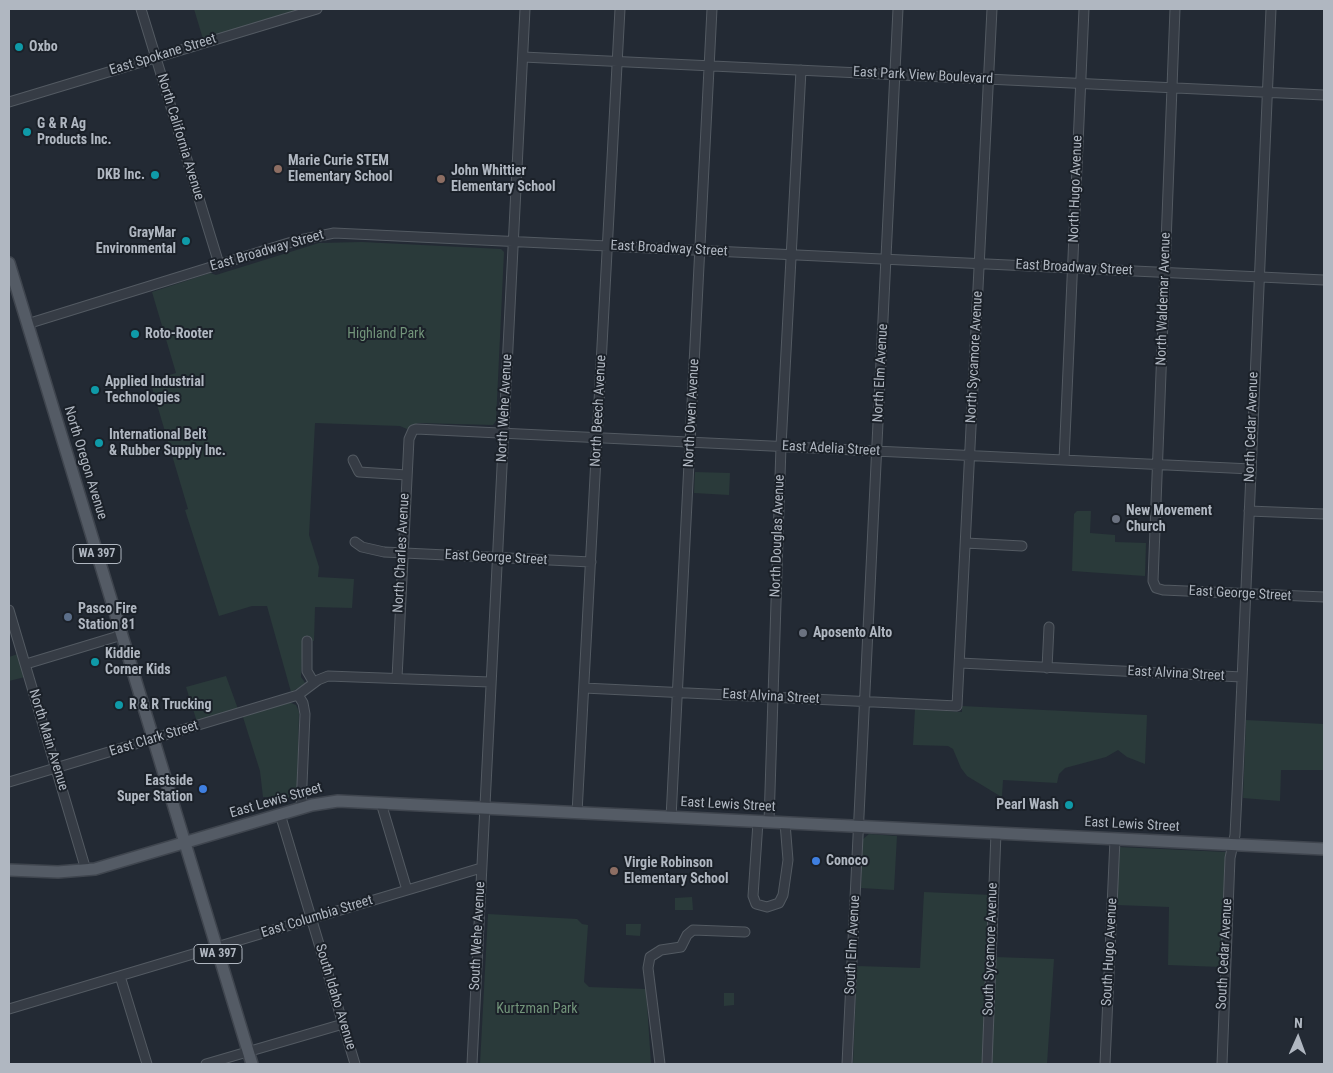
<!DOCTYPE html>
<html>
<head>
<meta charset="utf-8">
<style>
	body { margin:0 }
	#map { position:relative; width:1333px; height:1073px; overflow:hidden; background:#232a34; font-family:"Roboto Condensed",sans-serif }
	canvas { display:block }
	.frame { position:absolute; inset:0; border:10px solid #b0b7c1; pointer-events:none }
	.north { position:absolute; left:1273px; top:1013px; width:50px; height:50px; -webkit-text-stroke:4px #1b2129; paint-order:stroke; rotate:2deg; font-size:14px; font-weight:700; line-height:20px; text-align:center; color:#b0b7c1 }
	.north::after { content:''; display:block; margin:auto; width:18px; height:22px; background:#b0b7c1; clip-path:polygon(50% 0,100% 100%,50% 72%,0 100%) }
</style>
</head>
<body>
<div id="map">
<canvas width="1333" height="1073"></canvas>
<div class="frame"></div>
<div class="north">N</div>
</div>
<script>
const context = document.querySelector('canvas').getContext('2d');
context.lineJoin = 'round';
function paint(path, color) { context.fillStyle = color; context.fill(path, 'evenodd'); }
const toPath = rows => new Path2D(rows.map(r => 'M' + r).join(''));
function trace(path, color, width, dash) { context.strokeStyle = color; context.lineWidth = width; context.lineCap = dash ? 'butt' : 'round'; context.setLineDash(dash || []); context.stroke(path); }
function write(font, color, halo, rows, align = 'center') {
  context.font = font + ' "Roboto Condensed",sans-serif'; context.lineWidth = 4; context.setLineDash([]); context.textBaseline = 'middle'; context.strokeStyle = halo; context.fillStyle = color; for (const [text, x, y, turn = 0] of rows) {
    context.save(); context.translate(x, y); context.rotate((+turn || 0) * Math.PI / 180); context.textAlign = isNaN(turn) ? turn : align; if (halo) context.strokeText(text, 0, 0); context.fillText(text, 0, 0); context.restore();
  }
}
paint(toPath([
	[194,9,301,9,203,39],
	[362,242,501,249,504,252,496,421,493,425,418,423,407,429,400,426,315,423,309,535,319,567,318,577,354,579,352,608,315,607,314,641,303,640,301,677,306,684,291,692,267,606,252,606,219,616,185,510,188,509,150,381,176,373,152,292,210,273,216,275,319,243],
	[695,472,730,473,729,495,694,493],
	[1077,511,1091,511,1090,533,1115,535,1115,542,1146,543,1145,576,1072,571,1074,514],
	[18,654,25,677,9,681,9,657],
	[226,676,238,709,197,722,186,687],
	[286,701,296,705,299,712,297,798,263,797,260,771,242,714],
	[962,706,1147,715,1145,764,1127,757,1118,750,1106,757,1065,768,1059,774,1057,783,1003,780,1002,796,1000,796,967,776,961,768,953,749,948,746,913,745,915,709,962,712],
	[1246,720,1324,724,1324,770,1281,770,1280,801,1243,798],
	[869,834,897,836,894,890,861,888,863,839],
	[1119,847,1226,852,1221,967,1168,965,1169,907,1117,905],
	[924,892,991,895,983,1064,853,1064,857,966,920,968],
	[692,897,693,910,675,910,675,898],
	[488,914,577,919,582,924,588,925,584,982,589,987,646,989,651,1064,480,1064],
	[626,924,641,924,640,936,626,935],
	[995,957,1054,959,1047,1064,990,1064],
	[724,993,734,993,734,1005,724,1006]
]), '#2a3a3a');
const minor = toPath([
	[141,9,219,264],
	[1175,9,1153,581,1156,588,1163,590,1324,597],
	[523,57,1324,95],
	[9,102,317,9],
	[27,324,295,241,334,233,1324,280],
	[353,460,359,472,407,475],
	[1064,460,1084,9],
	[1249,511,1324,514],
	[355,542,362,547,384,552,591,562],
	[966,543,1022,546],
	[9,610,86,870],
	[307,641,307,671,314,683],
	[960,663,1242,677],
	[26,664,122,635],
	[1047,668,1049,627],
	[397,678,409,439,413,430,416,429,1251,469],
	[584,688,957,706,992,9],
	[298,695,303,703,305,714,301,808],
	[9,782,298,695,318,680,328,676,490,682],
	[381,803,407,890],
	[577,813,620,9],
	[280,814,355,1064],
	[671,818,712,9],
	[758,822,753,896,756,904,767,907,779,903,783,895,788,860,785,823],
	[769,822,781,446,801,70],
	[120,976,147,1064],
	[9,1009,481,868],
	[206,1064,343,1024],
	[472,1064,525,9],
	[660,1064,648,968,650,957,661,950,681,947,687,935,693,930,745,932],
	[847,1064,898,9],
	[987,1064,996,833],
	[1105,1064,1115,839],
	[1222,1064,1230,858,1235,835,1238,773,1271,9]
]);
const major = toPath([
	[9,263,252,1064],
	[9,870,58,872,95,869,312,805,338,801,1324,849]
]);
trace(minor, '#535a62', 11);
trace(major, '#3f454e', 14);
trace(minor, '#363c45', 9);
trace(major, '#545b65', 11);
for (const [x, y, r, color] of [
	[19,47,5,"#0f9aa8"],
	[27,132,5,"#0f9aa8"],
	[278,169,5,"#8d6e63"],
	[155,175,5,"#0f9aa8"],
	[441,179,5,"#8d6e63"],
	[186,241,5,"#0f9aa8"],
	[135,334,5,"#0f9aa8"],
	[95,390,5,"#0f9aa8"],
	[99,443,5,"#0f9aa8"],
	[1116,519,5,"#6b7280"],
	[68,617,5,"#5c6f8a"],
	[803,633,5,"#6b7280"],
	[95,662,5,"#0f9aa8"],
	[119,705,5,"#0f9aa8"],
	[203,789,5,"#3f7fe0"],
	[1069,805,5,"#0f9aa8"],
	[816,861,5,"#3f7fe0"],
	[614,871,5,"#8d6e63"]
]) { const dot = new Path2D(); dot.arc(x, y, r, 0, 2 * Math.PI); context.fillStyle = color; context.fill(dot); trace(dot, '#1b2129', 2); }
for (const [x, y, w] of [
	[97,554,48],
	[218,954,48]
]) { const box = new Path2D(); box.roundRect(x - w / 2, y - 9.5, w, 19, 4); context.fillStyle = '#1b2129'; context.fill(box); trace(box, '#b0b7c1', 1); }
write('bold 12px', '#b0b7c1', null, [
	["WA 397",97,554],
	["WA 397",218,954]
]);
write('bold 14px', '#b0b7c1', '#1b2129', [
	["Oxbo",29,47],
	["G & R Ag",37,124],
	["Products Inc.",37,140],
	["Marie Curie STEM",288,161],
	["Elementary School",288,177],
	["John Whittier",451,171],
	["Elementary School",451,187],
	["DKB Inc.",145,175,"right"],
	["GrayMar",176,233,"right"],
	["Environmental",176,249,"right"],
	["Roto-Rooter",145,334],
	["Applied Industrial",105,382],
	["Technologies",105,398],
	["International Belt",109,435],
	["& Rubber Supply Inc.",109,451],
	["New Movement",1126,511],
	["Church",1126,527],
	["Pasco Fire",78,609],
	["Station 81",78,625],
	["Aposento Alto",813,633],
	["Kiddie",105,654],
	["Corner Kids",105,670],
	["R & R Trucking",129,705],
	["Eastside",193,781,"right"],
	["Super Station",193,797,"right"],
	["Pearl Wash",1059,805,"right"],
	["Conoco",826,861],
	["Virgie Robinson",624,863],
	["Elementary School",624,879]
], 'left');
write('14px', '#b0b7c1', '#1b2129', [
	["East Spokane Street",163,55,-17],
	["East Park View Boulevard",923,76,3],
	["North California Avenue",180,137,73],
	["North Hugo Avenue",1076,189,-88],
	["East Broadway Street",669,249,3],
	["East Broadway Street",267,251,-16],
	["East Broadway Street",1074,268,3],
	["North Waldemar Avenue",1164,299,-88],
	["North Sycamore Avenue",975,357,-87],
	["North Elm Avenue",881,373,-87],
	["North Wehe Avenue",505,408,-87],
	["North Beech Avenue",599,411,-87],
	["North Owen Avenue",692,413,-87],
	["North Cedar Avenue",1252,427,-88],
	["East Adelia Street",831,449,3],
	["North Oregon Avenue",85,463,73],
	["North Douglas Avenue",778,536,-88],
	["North Charles Avenue",402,553,-87],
	["East George Street",496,558,3],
	["East George Street",1240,594,3],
	["East Alvina Street",1176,674,3],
	["East Alvina Street",771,697,3],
	["East Clark Street",154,739,-17],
	["North Main Avenue",48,740,73],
	["East Lewis Street",276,801,-16],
	["East Lewis Street",728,805,3],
	["East Lewis Street",1132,825,3],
	["East Columbia Street",317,917,-17],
	["South Wehe Avenue",478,936,-87],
	["South Elm Avenue",853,945,-87],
	["South Sycamore Avenue",991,949,-88],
	["South Hugo Avenue",1110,952,-87],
	["South Cedar Avenue",1225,954,-87],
	["South Idaho Avenue",335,997,73]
]);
write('14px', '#72947a', '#1b2129', [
	["Highland Park",386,334],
	["Kurtzman Park",537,1009]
]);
</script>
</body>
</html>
